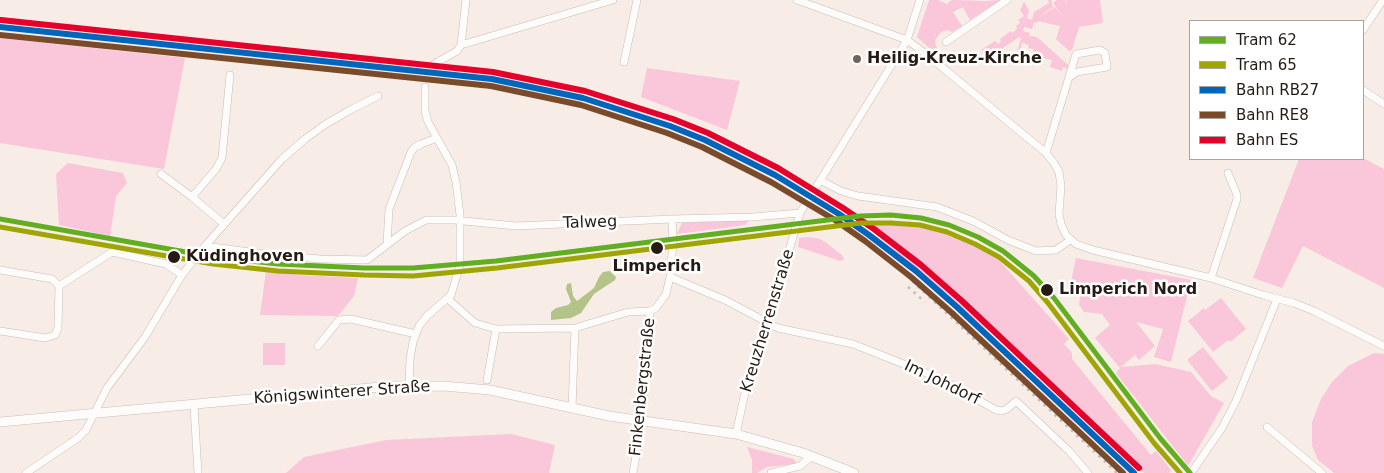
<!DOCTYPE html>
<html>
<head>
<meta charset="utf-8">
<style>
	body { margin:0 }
	#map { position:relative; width:1384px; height:473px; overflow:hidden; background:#f7ede6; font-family:"DejaVu Sans",sans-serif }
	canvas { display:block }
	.legend { position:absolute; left:1189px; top:20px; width:175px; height:140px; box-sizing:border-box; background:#fff; border:1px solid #a8a4a1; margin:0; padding:6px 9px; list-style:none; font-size:15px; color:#251b14 }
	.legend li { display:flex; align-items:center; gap:10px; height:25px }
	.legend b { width:25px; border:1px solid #a8a4a1 }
</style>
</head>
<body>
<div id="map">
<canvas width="1384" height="473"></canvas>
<ul class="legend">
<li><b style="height:6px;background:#61af20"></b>Tram 62</li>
<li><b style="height:6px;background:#9fa505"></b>Tram 65</li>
<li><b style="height:6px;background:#0065bd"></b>Bahn RB27</li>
<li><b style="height:6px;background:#7a4b2a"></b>Bahn RE8</li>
<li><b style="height:6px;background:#e4002b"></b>Bahn ES</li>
</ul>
</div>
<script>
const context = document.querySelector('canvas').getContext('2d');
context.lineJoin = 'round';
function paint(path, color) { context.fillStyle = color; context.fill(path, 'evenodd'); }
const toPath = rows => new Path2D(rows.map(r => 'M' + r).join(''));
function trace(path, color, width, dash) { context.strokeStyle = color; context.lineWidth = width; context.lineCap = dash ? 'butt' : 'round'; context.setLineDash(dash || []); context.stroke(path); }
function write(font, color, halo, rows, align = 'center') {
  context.font = font + ' "DejaVu Sans",sans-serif'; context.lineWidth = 5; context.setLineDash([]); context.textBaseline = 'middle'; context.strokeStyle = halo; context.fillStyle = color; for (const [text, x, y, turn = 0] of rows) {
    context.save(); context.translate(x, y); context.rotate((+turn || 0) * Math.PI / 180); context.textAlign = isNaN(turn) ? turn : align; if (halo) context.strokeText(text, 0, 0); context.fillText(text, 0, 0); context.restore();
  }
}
paint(toPath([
	[929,0,938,0,947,4,952,0,986,1,1000,0,970,20,963,7,953,12,962,26,952,32,947,30,941,32,935,40,936,46,940,52,946,54,954,51,945,62,917,37],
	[1048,0,1051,0,1053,7,1035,20,1055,7,1063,17,1053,3,1057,0,1065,0,1067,3,1066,0,1100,0,1103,23,1079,27,1072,50,1069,51,1056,39,1060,26,1038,21,1037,23,1034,22,1032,29,1024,27,1023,31,1030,33,1029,36,1037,37,1068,65,1067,69,1063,67,1062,71,1050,67,1052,60,1039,57,1040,54,1033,52,1033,49,1028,48,1029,45,1022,43,1019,57,1025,59,1023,66,1015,59,1021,38,1019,37,990,57,981,50,995,41,998,44,1001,41,1000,39,1011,31,1012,33,1017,29,1016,26,1020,23,1018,20,1024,16,1020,10,1024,2,1029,10,1027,18,1032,20,1034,12,1049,3],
	[0,38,185,58,164,169,0,143],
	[647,68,740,81,727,130,641,97],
	[1363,158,1384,169,1384,288,1303,246,1282,288,1253,278,1299,159],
	[68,163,123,173,127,183,116,196,110,236,59,225,56,174],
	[751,219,745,225,677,234,682,223],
	[894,224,920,227,946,234,974,245,997,258,1069,339,1064,344,1072,353,1072,359,1151,455,1156,451,1171,470,1169,473,1144,473,1048,382,865,225],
	[807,237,817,238,824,241,843,256,844,260,840,261,798,247,799,238],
	[1076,258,1191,280,1171,362,1154,357,1163,329,1136,322,1155,346,1139,360,1135,355,1121,367,1155,364,1191,372,1211,396,1224,403,1188,466,1116,373,1120,368,1095,338,1110,325,1102,314,1084,312,1079,305,1081,288,1070,286],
	[266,271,300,275,358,278,354,296,338,316,260,315],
	[1221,298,1246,329,1230,342,1228,340,1213,352,1188,321,1204,308,1205,310],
	[263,343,285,343,285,365,263,365],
	[1203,347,1228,378,1212,391,1187,360],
	[1374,353,1384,354,1384,473,1334,473,1318,460,1312,446,1312,422,1321,399,1332,382,1348,366],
	[511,434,555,445,549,473,286,473,304,457,386,440],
	[747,447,794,459,796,462,794,464,767,467,757,473,752,473,752,460]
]), '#fac6da');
paint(toPath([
	[610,271,616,277,615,280,594,294,581,313,571,318,551,320,551,312,556,308,568,305,571,302,566,289,567,284,571,283,573,296,577,301,594,288,599,277,603,272]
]), '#b2c488');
const minor = toPath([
	[797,0,907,40,926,54,1046,153,1054,163,1059,172,1061,186,1059,214,1061,224,1066,235,1076,244,1093,250,1211,278,1263,295,1294,303,1314,311,1384,346],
	[1363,30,1383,0],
	[946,42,1007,0],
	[461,45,466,0],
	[624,62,637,0],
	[434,64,457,51,461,45,613,0],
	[1363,90,1384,104],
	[1046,153,1076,54,1100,50,1105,53,1107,67,1077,72,1070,77],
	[161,174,192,197,224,224],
	[820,180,841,191,858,196,937,207,973,221,1008,240,1036,251,1056,250,1070,240],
	[192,197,216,169,222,158,230,75],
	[387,244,389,209,411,152,415,147,421,144,437,138],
	[205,246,272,255,320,259,367,260,405,231,426,220,454,220,516,226,672,219,753,217,800,213],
	[0,270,52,279,59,286],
	[670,277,725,300,778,328,853,344,939,378,996,410,1002,411,1007,409,1016,401,1069,451,1088,473],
	[1211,278,1237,199,1237,195,1228,173],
	[59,286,112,252,166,264,182,275],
	[448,299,475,323,496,329,575,328,628,312,650,311,656,308,666,294,670,277,673,242,672,219],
	[0,331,45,338,55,335,58,328,59,286],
	[318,346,339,320,351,319,416,334],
	[487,380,496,329],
	[409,386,410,359,413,342,419,326,427,316,451,295,460,265,460,215,456,182,452,165,428,122,425,111,425,87],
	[194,406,198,473],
	[572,408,575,328],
	[1267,427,1322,473],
	[736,434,747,383,763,339,800,213,907,40,920,0],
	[26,473,78,438,86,430,107,388,145,337,182,275,205,246,282,159,305,139,326,124,350,110,378,96],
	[633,473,642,421,650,311],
	[771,473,800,466,812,456],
	[1191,473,1222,428,1236,401,1277,299]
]);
const major = toPath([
	[0,422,381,387,443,386,490,390,609,416,736,434,803,453,854,473]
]);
trace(minor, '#c7bdb7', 8);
trace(major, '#c7bdb7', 10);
trace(minor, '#fefcfb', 7);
trace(major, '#fefcfb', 9);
trace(toPath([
	[907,276,1117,473],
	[908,287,925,302]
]), '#bdbbb9', 2.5, [2.5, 5]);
trace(toPath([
	[0,27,492,79,583,98,670,126,705,140,775,175,839,214,869,235,916,271,957,307,1134,473]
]), '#0065bd', 6);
trace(toPath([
	[0,35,491,86,581,105,667,133,702,147,771,182,835,220,865,241,911,277,952,313,1123,473]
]), '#7a4b2a', 6);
trace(toPath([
	[1,20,493,72,585,91,673,119,708,133,778,168,843,208,874,229,921,265,962,301,1139,468]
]), '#e4002b', 6);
trace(toPath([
	[0,219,214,257,278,264,364,268,413,268,496,261,860,216,891,215,921,218,949,225,978,237,1003,251,1034,276,1054,298,1160,438,1190,473]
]), '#61af20', 5);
trace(toPath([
	[0,227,213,264,278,271,364,275,413,276,497,268,861,223,891,223,920,225,947,232,975,244,999,257,1029,281,1048,303,1154,443,1180,473]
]), '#9fa505', 5);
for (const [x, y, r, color] of [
	[857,59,5,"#6e645e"],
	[657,248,7,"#251b14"],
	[174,257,7,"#251b14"],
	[1047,290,7,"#251b14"]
]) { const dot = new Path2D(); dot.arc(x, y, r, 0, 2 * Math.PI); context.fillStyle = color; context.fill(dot); trace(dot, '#fff', 2); }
write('bold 16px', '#251b14', '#fff', [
	["Heilig-Kreuz-Kirche",867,59]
], 'left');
write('16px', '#251b14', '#fff', [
	["Talweg",590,223,-2],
	["Kreuzherrenstraße",768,321,-73],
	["Im Johdorf",942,383,26],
	["Finkenbergstraße",643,387,-84],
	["Königswinterer Straße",342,393,-4]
]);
write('bold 16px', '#251b14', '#fff', [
	["Küdinghoven",186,257],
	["Limperich",657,267,"center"],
	["Limperich Nord",1059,290]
], 'left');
</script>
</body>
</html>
